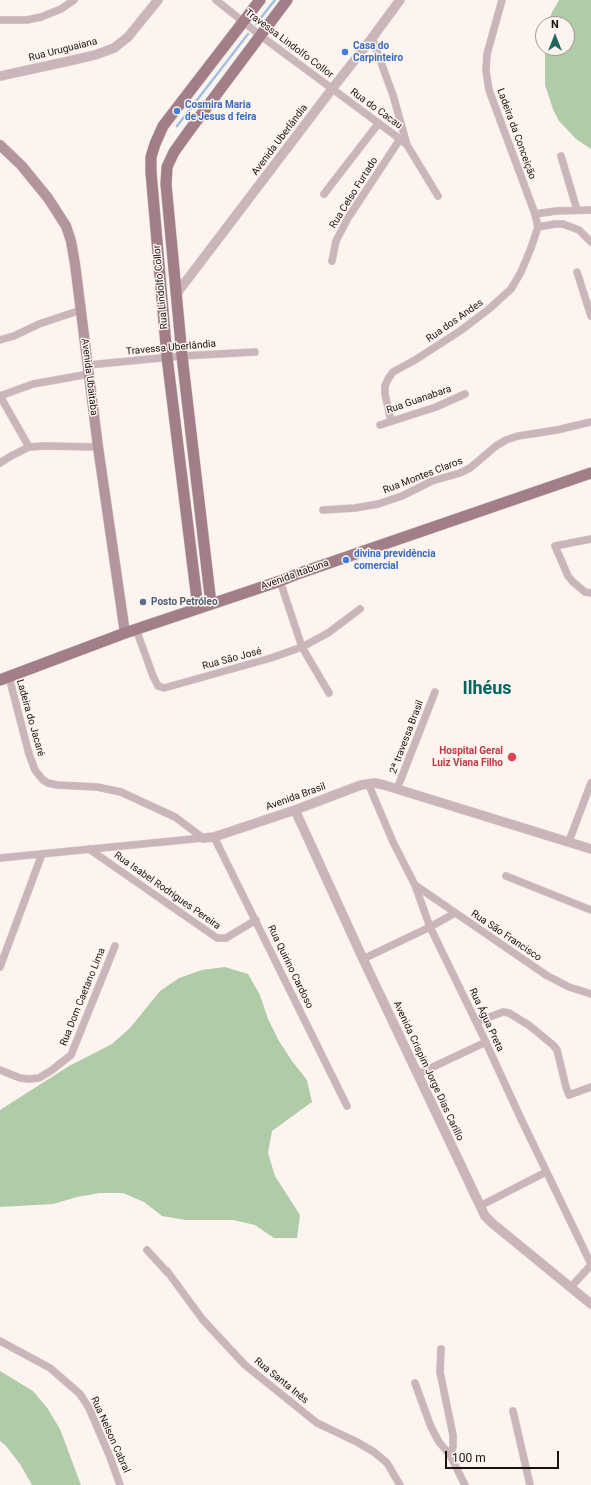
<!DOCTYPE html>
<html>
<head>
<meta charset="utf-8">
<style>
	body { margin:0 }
	#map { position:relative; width:591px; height:1485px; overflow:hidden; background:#fdf4f0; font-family:Roboto,sans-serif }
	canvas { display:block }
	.north { position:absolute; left:535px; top:16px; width:40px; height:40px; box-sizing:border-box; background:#fdf4f0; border:1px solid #a29a96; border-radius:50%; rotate:0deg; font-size:11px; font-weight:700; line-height:16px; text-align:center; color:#1a120f }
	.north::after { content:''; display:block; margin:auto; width:14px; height:18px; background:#1e6861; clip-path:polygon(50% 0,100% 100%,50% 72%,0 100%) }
	.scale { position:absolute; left:445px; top:1451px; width:114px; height:18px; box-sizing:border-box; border:2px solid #1a120f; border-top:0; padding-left:5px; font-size:12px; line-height:14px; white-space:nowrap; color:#1a120f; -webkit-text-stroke:3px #fdf4f0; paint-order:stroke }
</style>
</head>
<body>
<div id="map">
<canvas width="591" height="1485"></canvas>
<div class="north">N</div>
<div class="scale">100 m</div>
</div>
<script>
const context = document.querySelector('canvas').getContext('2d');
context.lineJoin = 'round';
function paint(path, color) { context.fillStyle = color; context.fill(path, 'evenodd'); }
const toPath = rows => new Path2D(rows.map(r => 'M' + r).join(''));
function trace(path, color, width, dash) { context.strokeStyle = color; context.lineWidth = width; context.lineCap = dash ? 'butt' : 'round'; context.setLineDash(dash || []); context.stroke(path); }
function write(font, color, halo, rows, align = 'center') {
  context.font = font + ' Roboto,sans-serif'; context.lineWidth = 3; context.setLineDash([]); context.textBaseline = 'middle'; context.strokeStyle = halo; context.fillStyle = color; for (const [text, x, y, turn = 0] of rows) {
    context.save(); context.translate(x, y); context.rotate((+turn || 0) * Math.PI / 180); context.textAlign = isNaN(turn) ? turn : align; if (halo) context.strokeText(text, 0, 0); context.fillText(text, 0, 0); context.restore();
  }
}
paint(toPath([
	[559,0,591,0,591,149,576,139,559,121,553,109,545,85,545,48,567,48,567,24,548,24,552,12],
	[225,967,248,974,260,995,268,1019,279,1041,292,1061,307,1080,312,1102,272,1131,268,1153,275,1176,300,1215,297,1238,274,1238,255,1225,233,1220,186,1220,162,1216,144,1202,123,1193,100,1193,77,1197,53,1204,0,1207,0,1110,69,1066,112,1044,130,1028,160,991,179,978,202,970],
	[0,1371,33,1391,48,1409,60,1429,81,1485,32,1485,20,1464,6,1446,0,1441]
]), '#afcba8');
trace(toPath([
	[256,24,275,0],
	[177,126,248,34]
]), '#a0c2e0', 2.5);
const minor = toPath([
	[216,0,261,36,400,139,407,145,438,196],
	[0,20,27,20,41,17,61,9,74,0],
	[372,38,393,95,407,145],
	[561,156,577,210],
	[324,194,378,124],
	[535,214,556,211,591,210],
	[538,227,555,224,563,224,579,230,591,242],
	[332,261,336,241,348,218,400,139],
	[577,272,591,316],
	[0,340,14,336,39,324,81,310],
	[88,365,182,356,255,352],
	[0,396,33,384,89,374],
	[0,396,29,447],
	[391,421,385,394,385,386,388,379,393,372,415,360,460,331,489,309,511,289,521,272,531,248,538,227,535,214,489,90,486,71,487,54,502,0],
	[380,425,436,407,465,394],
	[0,463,11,456,29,447,45,446,98,447],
	[323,510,355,508,378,504,402,496,432,481,460,473,470,468,496,446,506,440,518,436,557,430,591,422],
	[591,539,555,546,568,576,573,582,585,592,591,593],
	[280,581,302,647,329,693],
	[136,629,153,676,158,686,164,688,271,658,302,647,328,633,360,609],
	[9,677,29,754,35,770,43,780,48,783,57,785,97,787,121,792,175,817,203,838],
	[368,783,393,842,415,885,430,927,482,1034,522,1121,591,1264],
	[397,789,435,692],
	[214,837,347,1106],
	[569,841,591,783],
	[89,849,217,938,226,938,256,920],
	[0,858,203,838],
	[506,876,591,910],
	[415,885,546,975,569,987,591,994],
	[363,959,430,927,455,913],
	[0,967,42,854],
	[476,1022,503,1012,509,1013,530,1026,553,1045,557,1050,566,1087,569,1095,591,1087],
	[0,1070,20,1078,29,1079,39,1078,52,1070,71,1055,115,946],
	[418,1074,486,1042],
	[480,1206,546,1172],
	[147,1250,167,1272],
	[167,1271,203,1320,245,1365,317,1423,357,1442,374,1452,387,1463,400,1485],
	[570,1288,591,1265],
	[0,1341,50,1368,80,1394,89,1408,110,1457,120,1485],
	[441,1349,440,1372,453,1435,453,1447,450,1455],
	[415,1383,431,1427,439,1442,450,1455,465,1485],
	[513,1411,530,1485]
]);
const tertiary = toPath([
	[0,76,69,61,95,55,114,48,128,37,158,0],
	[177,293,332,89,372,38,400,0],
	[295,810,363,959,485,1216,492,1223,591,1304],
	[203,838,214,837,295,810,361,785,375,783,384,785,591,849]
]);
const secondary = toPath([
	[0,145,21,165,48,198,66,226,71,241,75,264,98,447,125,633]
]);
const primary = toPath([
	[211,604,182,356,166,184,167,167,174,152,189,131,287,0],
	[198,608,167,357,151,172,151,157,155,144,163,126,260,0],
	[0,680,125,633,280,581,300,573,591,473]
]);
trace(minor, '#d9d0cc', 8);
trace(tertiary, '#d9d0cc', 10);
trace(secondary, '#d9d0cc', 11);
trace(primary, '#d9d0cc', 12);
trace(minor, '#cab5bb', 7);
trace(tertiary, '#cab5bb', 9);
trace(secondary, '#b3959e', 10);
trace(primary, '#a27e89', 11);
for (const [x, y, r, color] of [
	[345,52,4,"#3f7fe0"],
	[177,111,4,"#3f7fe0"],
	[346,560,4,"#3f7fe0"],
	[143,602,4,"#5c6f8a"],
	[512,757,5,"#e0444e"]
]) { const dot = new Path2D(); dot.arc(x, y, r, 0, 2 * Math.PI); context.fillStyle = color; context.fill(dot); trace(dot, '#fdf4f0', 1.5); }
write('10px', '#1a120f', '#fdf4f0', [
	["Travessa Lindolfo Collor",289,44,37],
	["Rua Uruguaiana",63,50,-14],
	["Rua do Cacau",376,109,36],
	["Ladeira da Conceição",516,134,70],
	["Avenida Uberlândia",280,140,-53],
	["Rua Celso Furtado",354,193,-58],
	["Rua Lindolfo Collor",161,287,-95],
	["Rua dos Andes",455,321,-35],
	["Travessa Uberlândia",171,348,-5],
	["Avenida Ubaitaba",89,377,83],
	["Rua Guanabara",419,400,-19],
	["Rua Montes Claros",423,476,-21],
	["Avenida Itabuna",295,575,-20],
	["Rua São José",232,659,-15],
	["Ladeira do Jacaré",30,718,74],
	["2ª travessa Brasil",407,737,-69],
	["Avenida Brasil",296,797,-20],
	["Rua Isabel Rodrigues Pereira",167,891,35],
	["Rua São Francisco",506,936,34],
	["Rua Quirino Cardoso",290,967,64],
	["Rua Dom Caetano Lima",83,997,-68],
	["Rua Água Preta",486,1020,65],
	["Avenida Crispim Jorge Dias Carillo",428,1071,65],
	["Rua Santa Inês",281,1381,39],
	["Rua Nelson Cabral",110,1435,66]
]);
write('bold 10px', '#366cbe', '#fdf4f0', [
	["Casa do",353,46],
	["Carpinteiro",353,58],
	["Cosmira Maria",185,105],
	["de Jesus d feira",185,117],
	["divina previdência",354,554],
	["comercial",354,566]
], 'left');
write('bold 10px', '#4e5e75', '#fdf4f0', [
	["Posto Petróleo",151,602]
], 'left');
write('bold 10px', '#be3a42', '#fdf4f0', [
	["Hospital Geral",503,751],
	["Luiz Viana Filho",503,763]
], 'right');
write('bold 18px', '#03665e', '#fdf4f0', [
	["Ilhéus",487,689]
]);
</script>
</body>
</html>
